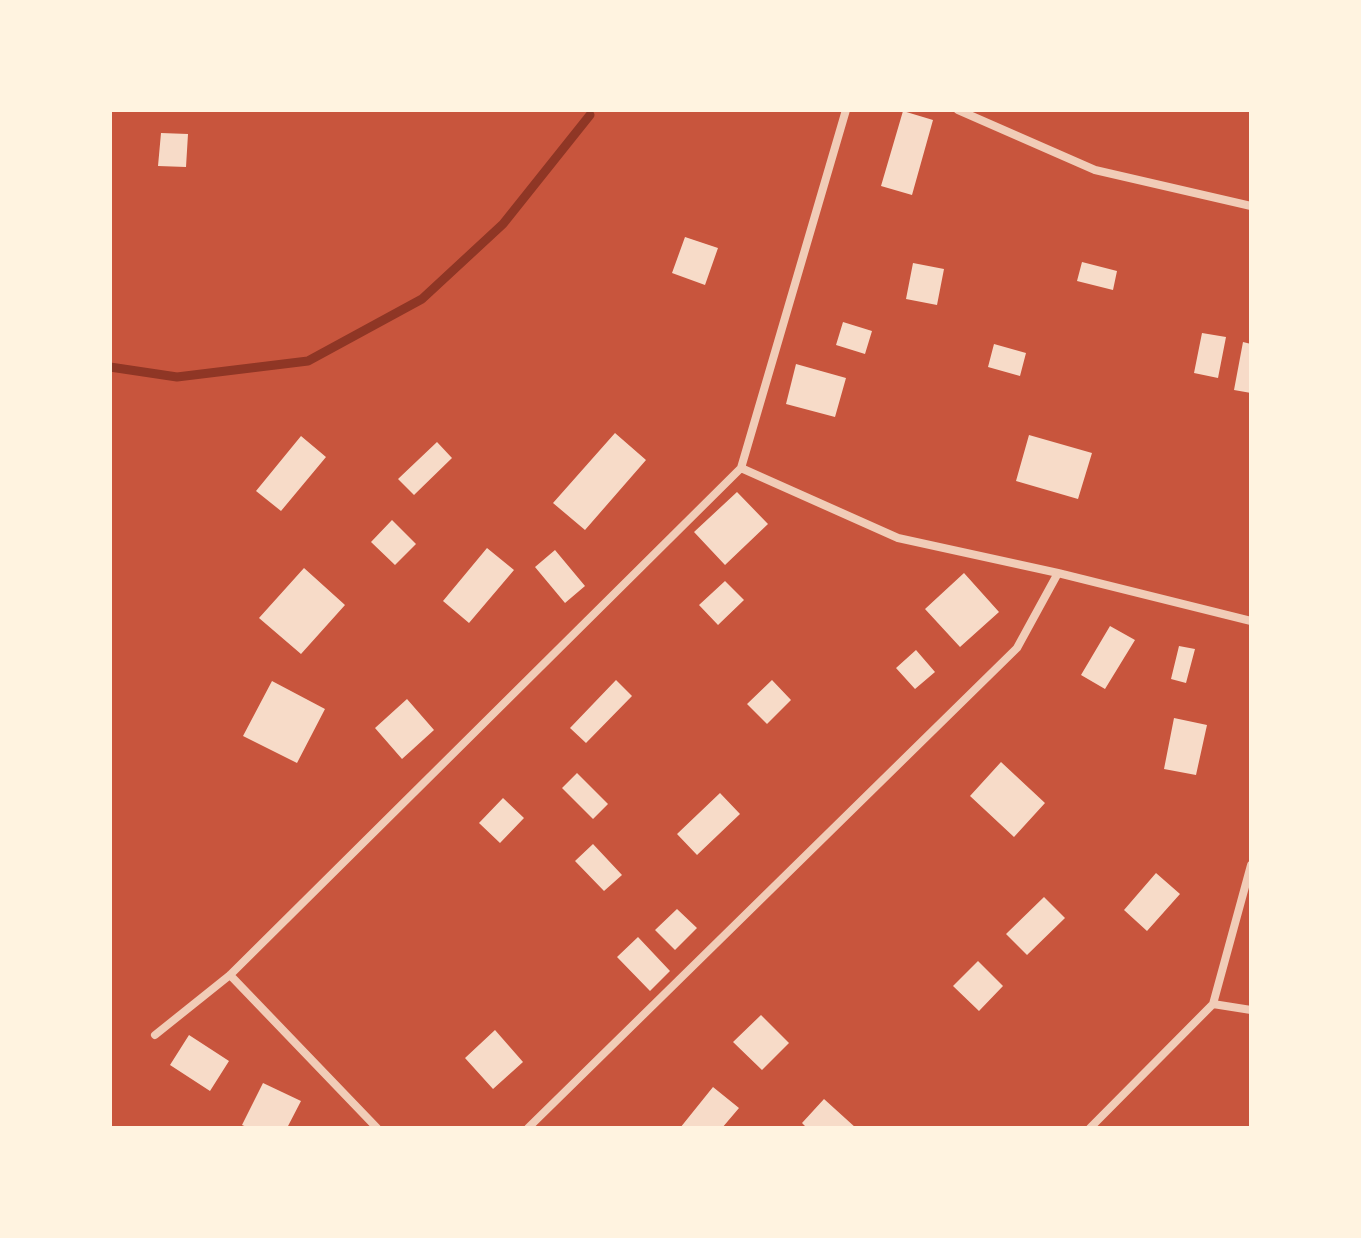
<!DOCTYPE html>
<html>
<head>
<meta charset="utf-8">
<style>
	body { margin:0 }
	#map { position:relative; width:1361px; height:1238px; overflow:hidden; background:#c8553d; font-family:"Fira Sans",sans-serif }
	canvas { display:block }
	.frame { position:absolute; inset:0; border:112px solid #fff3e0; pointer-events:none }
</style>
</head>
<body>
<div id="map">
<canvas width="1361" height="1238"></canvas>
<div class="frame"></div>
</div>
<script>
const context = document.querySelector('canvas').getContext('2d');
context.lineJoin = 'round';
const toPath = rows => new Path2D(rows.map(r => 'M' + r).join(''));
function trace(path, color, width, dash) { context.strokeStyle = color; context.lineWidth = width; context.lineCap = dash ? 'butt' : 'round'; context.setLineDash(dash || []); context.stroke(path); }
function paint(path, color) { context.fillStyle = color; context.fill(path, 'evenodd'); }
trace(toPath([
	[110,367,177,377,308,361,422,299,503,224,590,115]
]), '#8f3625', 9);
paint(toPath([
	[903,111,933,120,912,195,881,186],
	[161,133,188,134,186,167,158,166],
	[685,237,718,248,705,285,672,273],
	[1082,262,1117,271,1113,290,1077,281],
	[913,263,944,269,937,305,906,299],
	[843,322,872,331,865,354,836,345],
	[1202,333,1226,337,1218,378,1194,373],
	[1243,342,1251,344,1251,393,1234,390],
	[994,344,1026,353,1020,376,988,367],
	[796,364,846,378,835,417,786,404],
	[615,433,646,460,585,530,553,503],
	[1029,435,1092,453,1078,499,1016,481],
	[301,436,326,457,281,511,256,491],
	[437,442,452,458,414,495,398,479],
	[737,492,768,524,725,565,694,532],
	[392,520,416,544,395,565,371,542],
	[487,548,514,570,469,623,443,601],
	[555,550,585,586,565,603,535,567],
	[304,568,345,605,301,654,259,618],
	[964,573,999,612,960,647,925,609],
	[725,581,744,600,718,625,699,605],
	[1110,626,1135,640,1105,689,1081,675],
	[1179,646,1195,649,1186,683,1171,679],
	[916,650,935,672,915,689,896,668],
	[616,680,632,696,586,743,570,728],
	[772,680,791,700,767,724,747,704],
	[272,681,325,709,297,763,243,736],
	[407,699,434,730,402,759,375,728],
	[1174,718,1207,725,1196,775,1164,769],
	[1001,762,1045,803,1014,837,970,796],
	[577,773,608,804,593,819,562,788],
	[720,793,740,814,697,855,677,834],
	[503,798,524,818,500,843,479,823],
	[593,844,622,875,604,891,575,861],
	[1156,873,1180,894,1147,931,1124,910],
	[1044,897,1065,918,1027,955,1006,934],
	[677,909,697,928,675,950,655,930],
	[638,937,670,971,650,991,617,957],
	[978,961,1003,986,979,1011,953,986],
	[761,1015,789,1043,762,1070,733,1042],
	[495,1030,523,1062,493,1089,465,1058],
	[189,1035,229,1061,210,1091,170,1065],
	[263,1083,301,1101,287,1128,249,1128,242,1125],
	[713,1087,739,1108,722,1128,680,1128],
	[824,1099,856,1128,807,1128,802,1123]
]), '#f7dbc8');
trace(toPath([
	[958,110,1095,170,1251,206],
	[741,468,898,538,1058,573,1251,621],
	[230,975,377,1128],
	[1213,1004,1251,1010],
	[155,1035,230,975,741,468,846,110],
	[528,1128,1017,648,1058,573],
	[1090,1128,1213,1004,1251,865]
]), '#f1ccb7', 8);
</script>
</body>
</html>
